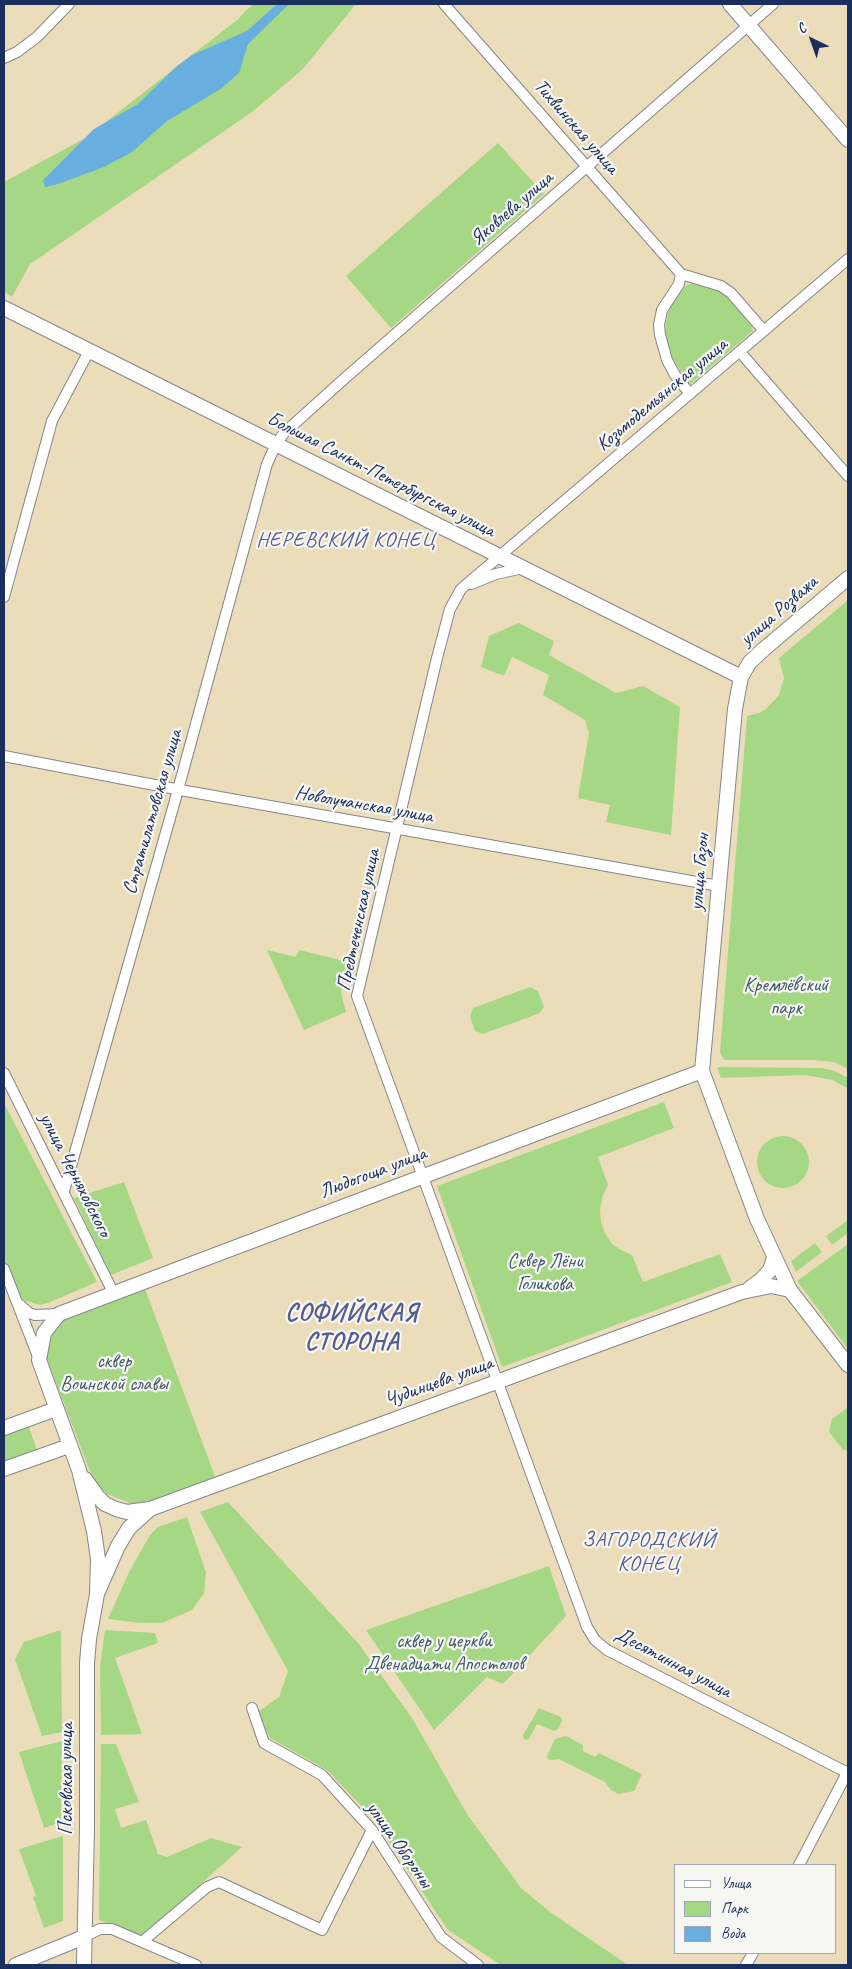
<!DOCTYPE html>
<html>
<head>
<meta charset="utf-8">
<style>
	body { margin:0 }
	#map { position:relative; width:852px; height:1969px; overflow:hidden; background:#ecddba; font-family:Caveat,sans-serif }
	canvas { display:block }
	.frame { position:absolute; inset:0; border:5px solid #1b2f5e; pointer-events:none }
	.legend { position:absolute; left:674px; top:1864px; width:162px; height:90px; box-sizing:border-box; background:#f6f6f2; border:1px solid #9ea6b7; margin:0; padding:6px 9px; list-style:none; font-size:15px; color:#1b2f5e }
	.legend li { display:flex; align-items:center; gap:10px; height:25px }
	.legend b { width:25px; border:1px solid #9ea6b7 }
	.north { position:absolute; left:787px; top:15px; width:50px; height:50px; -webkit-text-stroke:4px #f6f6f2; paint-order:stroke; rotate:318deg; font-size:14px; font-weight:700; line-height:20px; text-align:center; color:#1b2f5e }
	.north::after { content:''; display:block; margin:auto; width:18px; height:22px; background:#1b2f5e; clip-path:polygon(50% 0,100% 100%,50% 72%,0 100%) }
</style>
</head>
<body>
<div id="map">
<canvas width="852" height="1969"></canvas>
<div class="frame"></div>
<ul class="legend">
<li><b style="height:6px;background:#fff"></b>Улица</li>
<li><b style="height:14px;background:#a6d785"></b>Парк</li>
<li><b style="height:14px;background:#68aede"></b>Вода</li>
</ul>
<div class="north">С</div>
</div>
<script>
const context = document.querySelector('canvas').getContext('2d');
context.lineJoin = 'round';
function paint(path, color) { context.fillStyle = color; context.fill(path, 'evenodd'); }
const toPath = rows => new Path2D(rows.map(r => 'M' + r).join(''));
function trace(path, color, width, dash) { context.strokeStyle = color; context.lineWidth = width; context.lineCap = dash ? 'butt' : 'round'; context.setLineDash(dash || []); context.stroke(path); }
function write(font, color, halo, rows, align = 'center') {
  context.font = font + ' Caveat,sans-serif'; context.lineWidth = 4.5; context.setLineDash([]); context.textBaseline = 'middle'; context.strokeStyle = halo; context.fillStyle = color; for (const [text, x, y, turn = 0] of rows) {
    context.save(); context.translate(x, y); context.rotate((+turn || 0) * Math.PI / 180); context.textAlign = isNaN(turn) ? turn : align; if (halo) context.strokeText(text, 0, 0); context.fillText(text, 0, 0); context.restore();
  }
}
paint(toPath([
	[253,4,356,4,302,70,252,112,30,264,12,297,4,292,4,182,85,138,237,20],
	[498,143,544,194,391,328,346,276],
	[693,284,719,291,729,298,751,323,753,331,689,385,672,357,667,344,665,331,668,313,672,304,679,292,687,285],
	[848,600,848,1069,834,1062,813,1060,724,1060,720,1052,747,716,759,713,766,709,779,695,784,678,779,658],
	[519,623,554,641,549,655,616,693,643,686,680,707,671,835,606,822,610,805,578,798,589,733,585,720,543,695,549,675,512,657,504,676,481,667,489,636],
	[267,950,296,957,299,950,348,962,341,993,346,1012,304,1030],
	[530,987,538,991,544,1007,540,1013,483,1034,475,1031,470,1016,473,1008],
	[717,1067,822,1068,835,1071,848,1078,848,1089,833,1080,805,1075,721,1078],
	[664,1102,674,1128,598,1157,608,1185,602,1198,600,1210,601,1222,605,1233,612,1244,623,1251,632,1255,643,1282,720,1254,732,1282,502,1367,437,1186],
	[4,1103,97,1282,48,1303,40,1305,23,1300,16,1293,4,1263],
	'757 1162a26 26 0 1 1 52 0a26 26 0 1 1-52 0Z',
	[124,1182,153,1258,111,1275,74,1198],
	[848,1220,848,1233,832,1245,826,1236],
	[815,1243,822,1252,796,1272,791,1261],
	[848,1244,848,1349,797,1281],
	[144,1286,216,1479,144,1504,130,1503,107,1494,93,1479,46,1357,49,1336,64,1317],
	[848,1407,848,1450,843,1450,829,1432,832,1419],
	[28,1424,38,1453,4,1465,4,1432],
	[228,1502,358,1643,412,1718,467,1814,521,1888,550,1912,628,1965,501,1965,448,1930,373,1818,327,1770,270,1738,258,1712,279,1697,288,1671,200,1512],
	[187,1517,206,1572,204,1593,192,1610,162,1623,139,1623,108,1619,129,1572,150,1535,158,1527],
	[549,1566,566,1616,503,1684,487,1677,434,1730,366,1630],
	[61,1630,62,1732,42,1736,15,1659,24,1642],
	[105,1630,155,1633,158,1643,115,1658,142,1734,101,1735,100,1667],
	[539,1708,561,1717,562,1721,558,1729,554,1731,537,1724,529,1739,526,1740,524,1739,523,1735],
	[566,1736,583,1745,583,1751,595,1757,599,1753,642,1774,634,1791,618,1794,611,1790,605,1782,559,1759,551,1760,548,1759,547,1756,555,1739],
	[62,1741,61,1822,44,1828,19,1752],
	[101,1744,116,1744,139,1802,115,1809,121,1828,146,1820,158,1854,167,1857,211,1838,242,1847,142,1937,99,1920],
	[63,1836,63,1921,44,1928,33,1897,36,1896,19,1849]
]), '#a6d785');
paint(toPath([
	[277,4,289,4,248,44,239,73,222,88,167,121,132,152,104,167,55,185,45,187,43,180,94,129,138,104,177,66,192,55,247,31]
]), '#68aede');
const minor = toPath([
	[444,4,681,274,721,286,731,293,764,331],
	[4,58,17,52,37,37,69,4],
	[848,259,461,589,450,609,437,658,357,996,587,1627,595,1640,607,1650,848,1773],
	[681,274,679,284,662,310,659,325,660,335,667,360,675,375,690,394],
	[740,352,848,476],
	[471,584,496,574,523,568],
	[4,597,52,421,89,351],
	[4,756,186,791,719,886],
	[4,1073,113,1292],
	[64,1191,176,797,267,464,276,444,284,433,344,379,773,4],
	[4,1269,39,1359],
	[19,1304,29,1313,35,1315,59,1314],
	[252,1708,264,1743,322,1775,372,1830,441,1937,478,1965],
	[799,1865,848,1771],
	[84,1937,100,1929,112,1929,196,1965],
	[143,1941,207,1887,219,1882,322,1930,372,1830],
	[746,1965,753,1953]
]);
const major = toPath([
	[730,4,848,140],
	[4,308,741,677],
	[848,578,764,649,750,662,741,677,735,709,702,1071,757,1219,790,1290,848,1365],
	[750,1288,761,1280,770,1270,774,1258],
	[4,1428,56,1409],
	[4,1469,69,1446],
	[85,1479,98,1497,105,1504,116,1509,127,1512,150,1509,742,1292,771,1286,790,1290],
	[97,1594,98,1559,94,1531,79,1470,39,1360,44,1333,59,1314,702,1071],
	[16,1965,84,1937],
	[84,1965,87,1828,87,1663,89,1639,97,1594,118,1546,129,1528,149,1510]
]);
trace(minor, '#84868c', 12);
trace(major, '#84868c', 16);
trace(minor, '#fff', 10);
trace(major, '#fff', 14);
write('20px', '#1b2f5e', '#f6f6f2', [
	["Тихвинская улица",576,127,49],
	["Яковлева улица",512,209,-41],
	["Козьмодемьянская улица",662,395,-40],
	["Большая Санкт-Петербургская улица",381,475,27],
	["улица Розважа",779,611,-41],
	["Новолучанская улица",364,805,10],
	["Стратилатовская улица",153,812,-74],
	["улица Газон",700,872,-85],
	["Предтеченская улица",359,920,-78],
	["Людогоща улица",373,1173,-21],
	["улица Черняховского",75,1175,63],
	["Чудинцева улица",439,1382,-20],
	["Десятинная улица",673,1663,28],
	["Псковская улица",67,1779,-90],
	["улица Обороны",399,1845,55]
]);
write('20px', '#3e5968', '#f6f6f2', [
	["Кремлёвский",786,986],
	["парк",786,1009],
	["Сквер Лёни",545,1262],
	["Голикова",545,1285],
	["сквер",114,1362],
	["Воинской славы",114,1385],
	["сквер у церкви",444,1642],
	["Двенадцати Апостолов",444,1665]
]);
context.letterSpacing = '1px';
write('21px', '#545b8d', '#f6f6f2', [
	["НЕРЕВСКИЙ КОНЕЦ",346,540],
	["ЗАГОРОДСКИЙ",649,1540],
	["КОНЕЦ",649,1564]
]);
context.letterSpacing = '0px';
context.letterSpacing = '1px';
write('bold 25px', '#545b8d', '#f6f6f2', [
	["СОФИЙСКАЯ",352,1313],
	["СТОРОНА",352,1342]
]);
context.letterSpacing = '0px';
</script>
</body>
</html>
